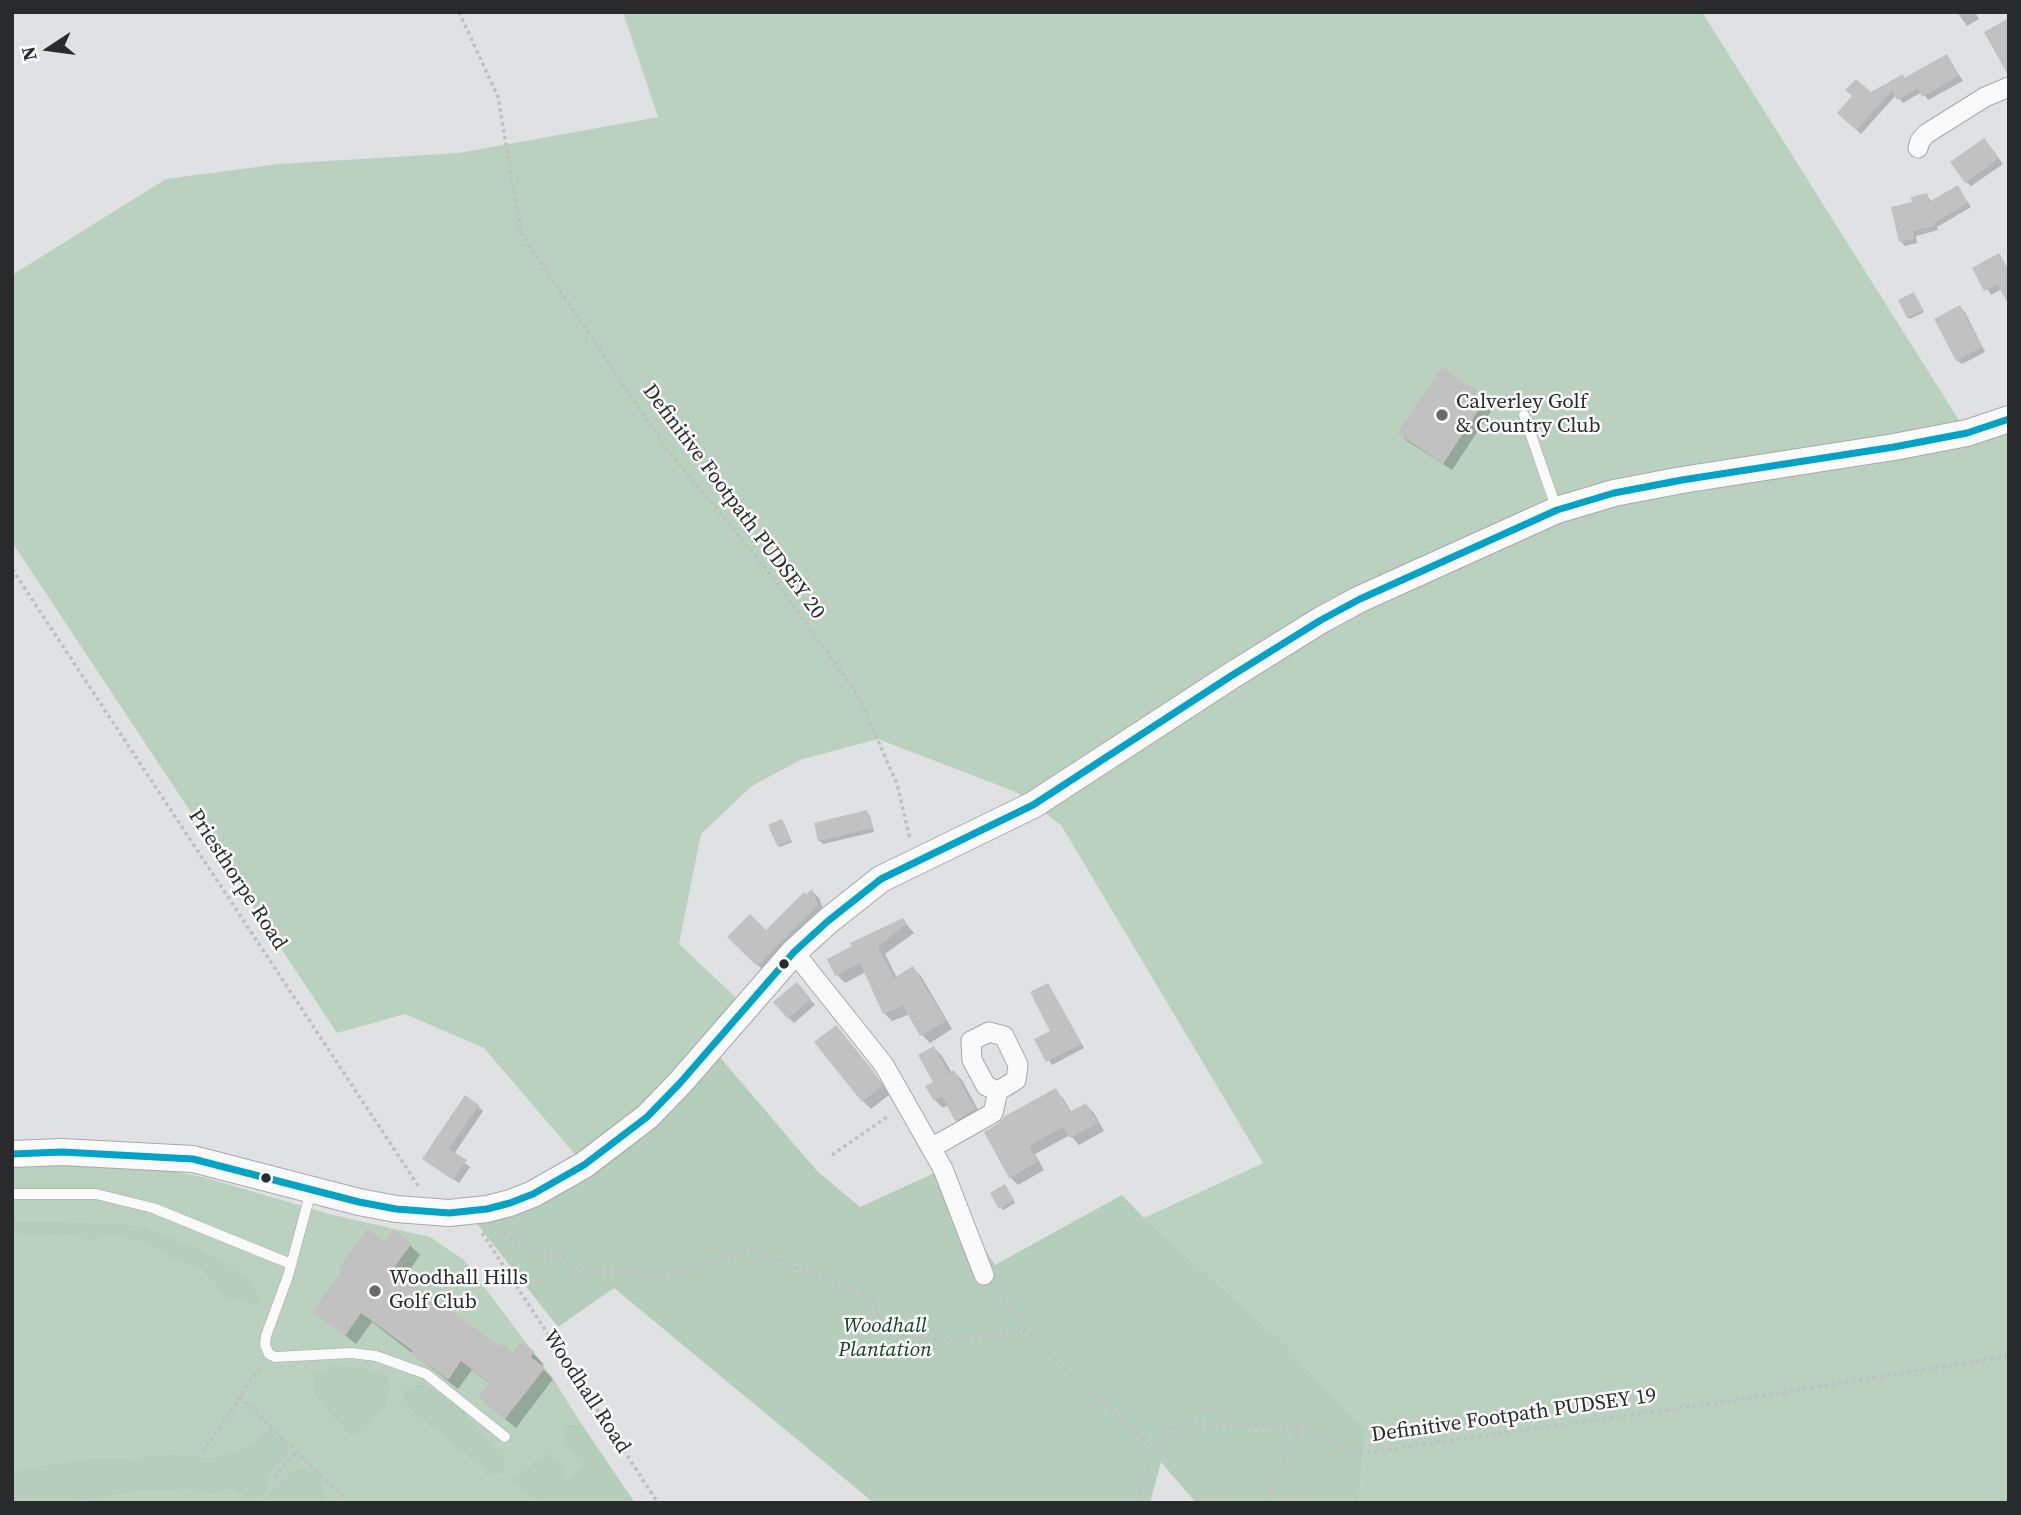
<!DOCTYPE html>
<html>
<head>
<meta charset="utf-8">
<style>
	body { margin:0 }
	#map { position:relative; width:2021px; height:1515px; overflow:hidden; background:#e0e1e3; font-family:"Source Serif 4",serif }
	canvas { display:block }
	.frame { position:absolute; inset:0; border:14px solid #292a2b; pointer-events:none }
	.north { position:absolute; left:14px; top:14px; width:70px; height:70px; -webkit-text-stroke:5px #fff; paint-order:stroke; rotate:257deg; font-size:19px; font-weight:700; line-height:28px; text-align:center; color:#292a2b }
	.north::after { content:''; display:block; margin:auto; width:24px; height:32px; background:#292a2b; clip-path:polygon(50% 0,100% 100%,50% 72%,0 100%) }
</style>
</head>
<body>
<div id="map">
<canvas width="2021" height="1515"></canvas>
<div class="frame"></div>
<div class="north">N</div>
</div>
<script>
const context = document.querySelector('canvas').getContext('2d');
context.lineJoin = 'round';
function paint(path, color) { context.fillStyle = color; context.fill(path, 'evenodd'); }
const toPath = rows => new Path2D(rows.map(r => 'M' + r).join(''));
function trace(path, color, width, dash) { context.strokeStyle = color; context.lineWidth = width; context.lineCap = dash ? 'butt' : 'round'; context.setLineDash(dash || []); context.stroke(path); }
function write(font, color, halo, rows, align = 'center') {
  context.font = font + ' "Source Serif 4",serif'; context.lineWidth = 5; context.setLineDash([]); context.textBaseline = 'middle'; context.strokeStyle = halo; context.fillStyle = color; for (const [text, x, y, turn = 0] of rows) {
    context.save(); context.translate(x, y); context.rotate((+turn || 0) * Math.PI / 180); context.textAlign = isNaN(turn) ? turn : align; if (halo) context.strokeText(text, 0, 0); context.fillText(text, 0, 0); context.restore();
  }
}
paint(toPath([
	[623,12,1702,12,1967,433,2009,419,2009,1503,1359,1503,1365,1430,1283,1342,1144,1218,1263,1163,1061,825,1016,792,878,739,800,760,752,786,701,834,679,944,746,1007,584,1165,484,1048,405,1014,337,1033,12,542,12,275,166,179,279,164,459,153,658,117],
	[43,1163,168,1170,203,1177,329,1214,430,1237,464,1260,554,1380,590,1438,635,1503,12,1503,12,1165]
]), '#bad1c0');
paint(toPath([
	[712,1048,817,1171,860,1207,943,1169,958,1207,995,1265,1122,1195,1144,1218,1283,1342,1365,1430,1359,1503,1196,1503,1161,1462,1150,1503,874,1503,614,1288,558,1327,467,1211,533,1194],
	[12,1221,62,1221,146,1227,218,1259,253,1282,261,1306,228,1298,220,1291,214,1281,197,1266,175,1260,145,1242,113,1235,91,1240,67,1235,28,1236,12,1233],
	[336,1365,363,1368,389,1377,390,1388,385,1407,366,1429,358,1435,351,1434,329,1414,312,1389,315,1373],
	[412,1385,424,1385,435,1390,460,1407,503,1459,504,1470,498,1474,488,1475,483,1468,415,1413,403,1399,403,1391],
	[566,1425,582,1425,635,1503,540,1503,510,1482,546,1453,561,1465,568,1480,586,1463,564,1442],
	[272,1430,279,1432,284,1437,288,1450,285,1457,266,1475,268,1488,265,1494,259,1496,246,1497,234,1490,227,1489,221,1492,206,1493,189,1488,176,1491,133,1491,67,1503,12,1503,12,1471,85,1459,134,1459,173,1454,202,1458,217,1458,251,1446,266,1432],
	[300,1468,316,1473,321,1477,325,1492,322,1503,267,1503,266,1498,293,1471]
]), '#b5cdbb');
paint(toPath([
	[1957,12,1975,12,1979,19,1967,26],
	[1947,56,1963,81,1928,100,1922,92,1903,103,1896,95,1861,134,1839,113,1903,76,1905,79],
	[1989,145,2003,164,1971,186,1966,182],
	[1958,187,1971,207,1937,227,1938,230,1916,236,1917,243,1905,246,1901,241,1914,204,1927,195,1932,203],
	[1999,256,2009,270,2009,299,2002,289,1991,295,1975,269],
	[1914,294,1924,312,1910,319,1908,317],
	[1960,307,1965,312,1985,352,1962,364,1957,360],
	[1442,369,1486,399,1494,407,1452,470,1407,441,1399,433],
	[866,812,870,816,874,832,823,844,819,840],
	[784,823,792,842,780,847,778,845],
	[812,891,819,898,825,913,766,973,730,937,766,932],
	[903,920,914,933,885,954,897,978,913,968,921,976,952,1029,930,1043,922,1035,910,1014,892,1021,884,1013,866,972,845,983,837,975],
	[1048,985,1084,1048,1052,1065,1036,1040,1052,1031],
	[801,989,815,1005,794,1023,789,1018],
	[844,1035,881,1082,889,1095,871,1109,863,1101],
	[934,1048,942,1056,952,1073,954,1072,962,1080,982,1117,964,1127,956,1120,948,1105,943,1108,935,1100],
	[1055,1090,1063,1098,1072,1113,1086,1105,1094,1113,1104,1131,1079,1145,1070,1135,1035,1154,1044,1170,1018,1185,1010,1177],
	[478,1106,483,1111,454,1154,470,1167,459,1183,429,1163],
	[1007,1188,1015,1203,1003,1210,1001,1208],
	[385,1245,410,1245,420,1255,403,1279,501,1349,514,1355,534,1354,544,1364,541,1367,553,1379,516,1428,480,1398,491,1385,472,1370,458,1389,372,1322,356,1344,314,1311]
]), '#0003');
paint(toPath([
	[2009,18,2009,75,2008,75,1984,32],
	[1947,54,1959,76,1922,97,1918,88,1897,100,1892,91,1856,130,1837,113,1852,96,1845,90,1856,79,1871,92,1903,74,1904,78],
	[1984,138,1999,158,1965,183,1950,162],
	[1958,185,1968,203,1934,223,1935,226,1913,231,1914,239,1899,242,1891,207,1912,202,1911,197,1927,193,1929,202],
	[1999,253,2009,271,2009,305,1997,284,1984,291,1972,268],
	[1914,292,1923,310,1907,318,1898,300],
	[1960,305,1982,347,1956,361,1934,319],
	[1442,367,1487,397,1443,464,1397,433],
	[867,810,872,828,818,841,814,823],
	[782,819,791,840,777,846,768,825],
	[812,889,818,905,757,966,727,937,750,914,766,930,804,892,806,894],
	[903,918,907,924,878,946,894,978,913,966,946,1021,920,1036,903,1006,883,1014,860,963,835,976,827,959,852,946,850,943],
	[797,982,811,999,788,1019,773,1002],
	[1048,983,1082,1044,1046,1062,1034,1039,1050,1031,1030,992],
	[836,1025,874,1072,882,1086,862,1102,814,1042],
	[934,1046,949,1073,954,1070,975,1109,955,1121,942,1096,934,1101,925,1086,933,1082,918,1055],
	[1056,1088,1070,1112,1086,1103,1098,1123,1070,1138,1063,1127,1029,1146,1038,1162,1009,1178,984,1132,999,1123,1005,1116],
	[465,1095,479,1105,449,1149,467,1160,453,1180,422,1159],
	[1005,1184,1014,1200,999,1209,990,1193],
	[367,1229,385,1242,393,1230,412,1243,393,1269,501,1347,503,1344,513,1352,521,1342,535,1352,531,1357,545,1368,505,1419,478,1398,489,1383,461,1361,448,1380,411,1353,413,1351,361,1313,345,1336,312,1312,342,1270,339,1268]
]), '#c1c1c1');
const lane = toPath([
	[1524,415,1557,510],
	[311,1191,288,1276,266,1336,265,1345,269,1354,275,1357,351,1353,376,1356,426,1374,505,1437],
	[12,1194,96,1194,153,1208,291,1264]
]);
const street = toPath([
	[1918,148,1920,141,1926,134,1985,97,2009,87],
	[794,952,884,1065,943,1169,984,1275],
	[931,1148,993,1113,998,1091,1016,1080,1018,1065,1004,1036,989,1032,971,1041,972,1060,986,1086,998,1091]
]);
const secondary = toPath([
	[12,1154,62,1152,193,1159,359,1202,396,1209,449,1213,487,1209,510,1203,533,1194,584,1165,647,1117,680,1083,794,952,828,921,881,879,1033,805,1231,676,1321,620,1360,599,1557,510,1614,493,1682,480,1894,447,1967,433,2009,419]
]);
trace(lane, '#a7a8a9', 11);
trace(street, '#a7a8a9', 21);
trace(secondary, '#a7a8a9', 28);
trace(toPath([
	[459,12,498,97,521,233,666,448,768,571,858,695,897,784,910,839],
	[12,569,419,1187],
	[832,1155,890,1115],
	[497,1229,530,1249,589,1271,671,1275,751,1250,869,1295,887,1335,945,1340,1028,1331],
	[482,1233,658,1503],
	[995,1289,1028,1331,1071,1376,1154,1448],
	[240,1397,346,1500],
	[203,1452,262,1364],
	[274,1477,297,1451],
	[1137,1503,1154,1448,1180,1423,1300,1427,1356,1454,1736,1400,2009,1356],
	[1267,1503,1300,1427]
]), '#c0c0c0', 3.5, [3.5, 3.5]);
trace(lane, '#fafafb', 10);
trace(street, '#fafafb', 19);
trace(secondary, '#fafafb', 26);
trace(toPath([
	[12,1154,62,1152,193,1159,359,1202,396,1209,449,1213,487,1209,510,1203,533,1194,584,1165,647,1117,680,1083,794,952,828,921,881,879,1033,805,1231,676,1321,620,1360,599,1557,510,1614,493,1682,480,1894,447,1967,433,2009,419]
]), '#02a3c6', 7);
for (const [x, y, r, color] of [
	[1442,415,7,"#696a6b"],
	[784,964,6,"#292a2b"],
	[266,1178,6,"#292a2b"],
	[375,1291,7,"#696a6b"]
]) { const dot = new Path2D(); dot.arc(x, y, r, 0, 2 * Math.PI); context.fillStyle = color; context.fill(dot); trace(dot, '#fff', 2.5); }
write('21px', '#292a2b', '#fff', [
	["Calverley Golf",1456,403],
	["& Country Club",1456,427],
	["Woodhall Hills",389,1279],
	["Golf Club",389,1303]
], 'left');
write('21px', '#292a2b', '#fff', [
	["Definitive Footpath PUDSEY 20",733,502,53],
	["Priesthorpe Road",237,880,57],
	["Woodhall Road",586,1392,57],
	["Definitive Footpath PUDSEY 19",1514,1416,-8]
]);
write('italic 21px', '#0e4121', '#fff', [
	["Woodhall",885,1327],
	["Plantation",885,1351]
]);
</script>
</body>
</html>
